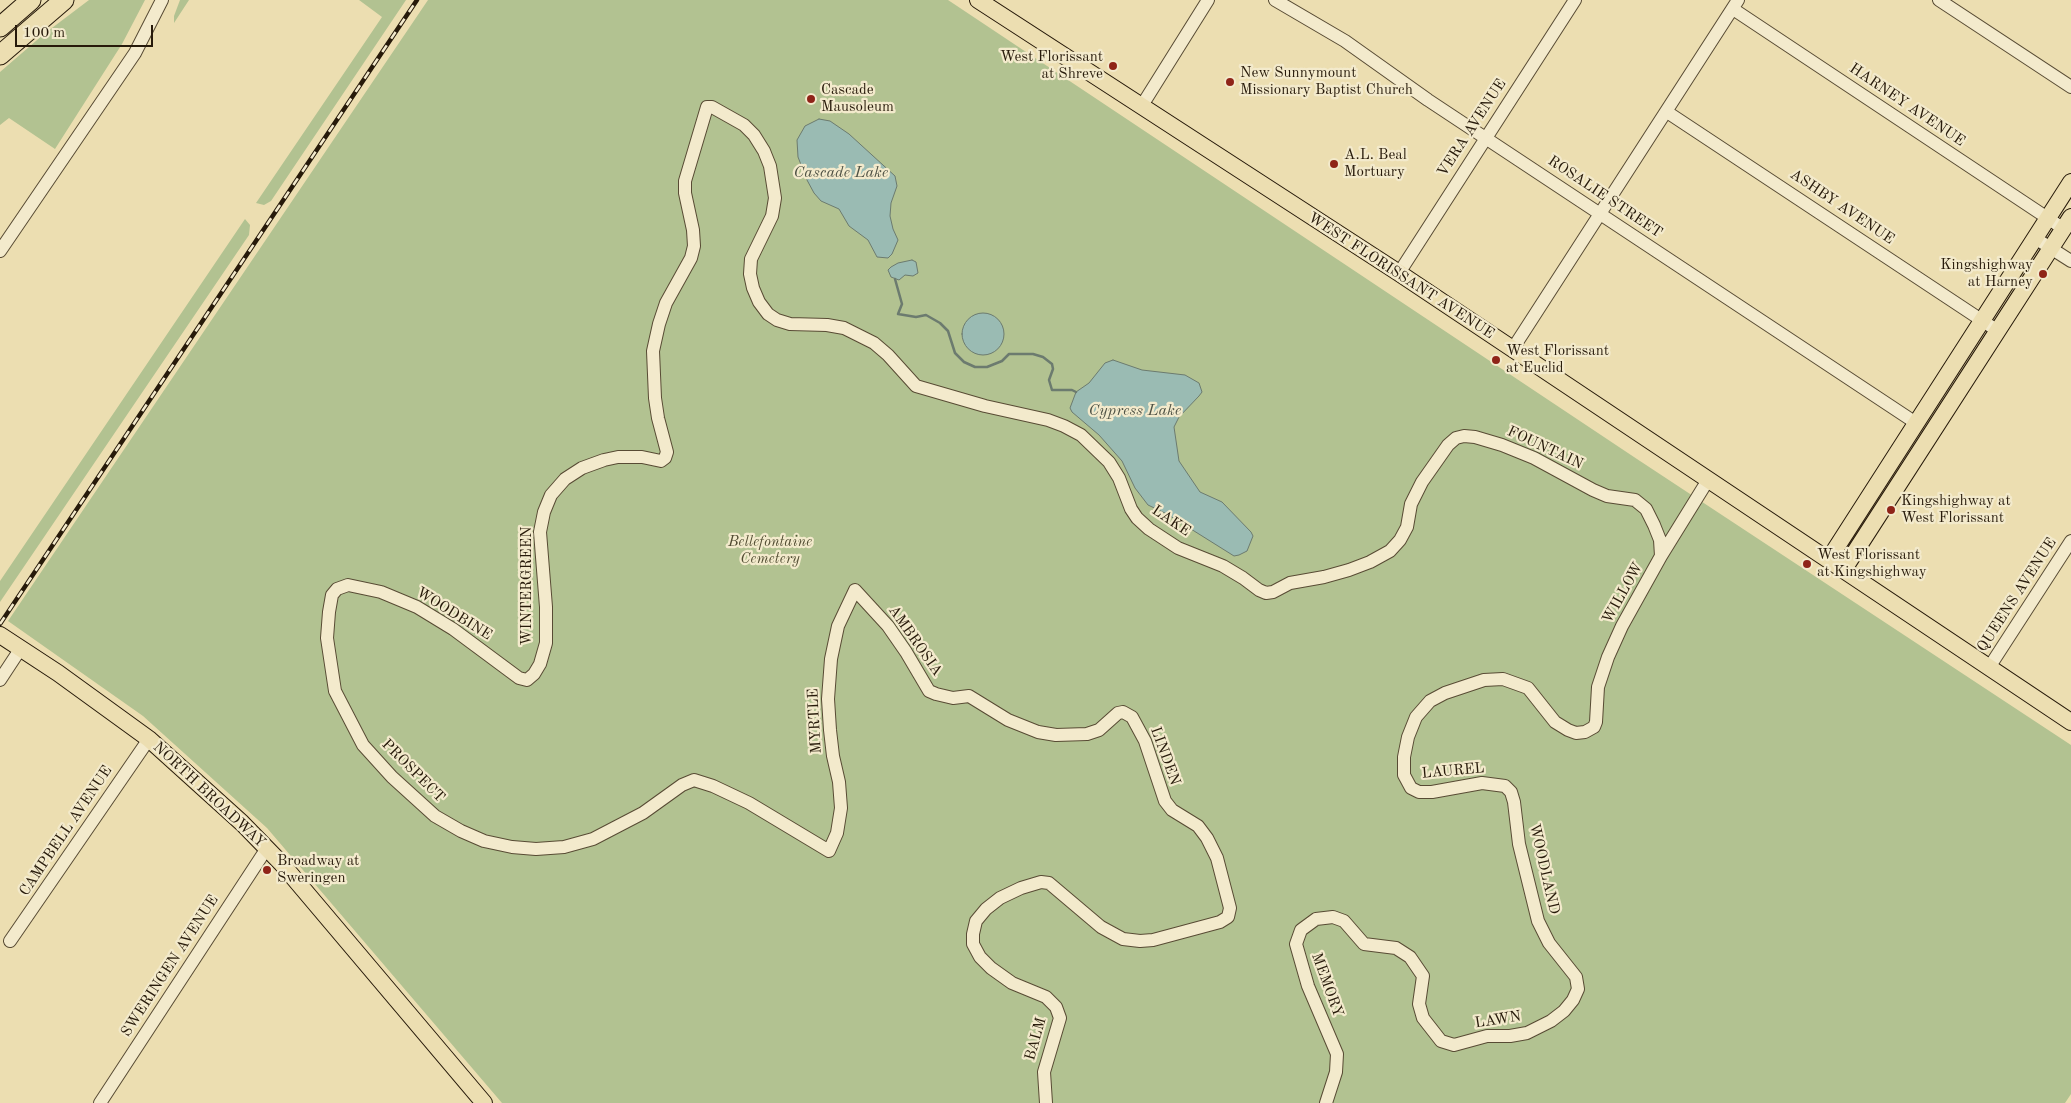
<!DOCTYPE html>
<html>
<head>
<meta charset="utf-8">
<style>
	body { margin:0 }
	#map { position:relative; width:2071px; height:1103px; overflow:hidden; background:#ecdeb1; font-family:"Old Standard TT",serif }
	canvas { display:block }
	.scale { position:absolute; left:15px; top:25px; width:138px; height:22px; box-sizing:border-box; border:2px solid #271a0a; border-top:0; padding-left:6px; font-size:15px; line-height:18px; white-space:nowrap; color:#271a0a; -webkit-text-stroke:4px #f3eacc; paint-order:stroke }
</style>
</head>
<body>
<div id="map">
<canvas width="2071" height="1103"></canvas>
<div class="scale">100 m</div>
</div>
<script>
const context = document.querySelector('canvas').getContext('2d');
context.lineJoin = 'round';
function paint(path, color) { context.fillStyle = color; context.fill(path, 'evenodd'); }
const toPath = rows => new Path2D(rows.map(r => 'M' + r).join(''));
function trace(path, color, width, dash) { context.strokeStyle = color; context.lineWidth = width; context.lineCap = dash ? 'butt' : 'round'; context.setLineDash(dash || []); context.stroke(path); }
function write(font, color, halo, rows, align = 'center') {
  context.font = font + ' "Old Standard TT",serif'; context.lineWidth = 4.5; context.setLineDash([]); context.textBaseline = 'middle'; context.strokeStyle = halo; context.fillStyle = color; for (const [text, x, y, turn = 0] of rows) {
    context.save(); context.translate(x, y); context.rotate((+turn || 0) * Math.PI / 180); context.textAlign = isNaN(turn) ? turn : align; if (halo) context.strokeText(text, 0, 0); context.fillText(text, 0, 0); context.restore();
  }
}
paint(toPath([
	[89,0,145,0,122,44,55,149,9,118,0,125,0,72,44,34],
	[180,0,189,0,174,23,174,16],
	[359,0,406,0,271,201,264,205,256,203,382,17],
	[428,0,948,0,1640,461,2071,745,2071,1094,2065,1103,502,1103,267,828,143,716,8,621],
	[245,219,250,225,249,235,0,602,0,581]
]), '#b2c291');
const water = toPath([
	[819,119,830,121,849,134,895,176,897,186,891,203,890,216,893,229,898,240,892,254,888,258,877,257,868,240,849,226,839,209,821,201,814,193,807,180,798,157,797,140,805,126,819,119],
	[912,260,916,262,918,273,913,276,905,275,899,280,891,277,888,270,891,267,898,263,912,260],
	'962 334a21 21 0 1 1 42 0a21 21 0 1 1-42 0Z',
	[1113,360,1142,370,1185,375,1199,383,1202,392,1199,396,1179,417,1174,427,1179,461,1200,492,1222,502,1251,532,1253,536,1247,551,1239,555,1234,556,1167,514,1148,505,1135,488,1122,461,1099,435,1072,412,1070,408,1076,392,1089,383,1105,363,1113,360]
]);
paint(water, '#9abbb3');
trace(water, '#6c7b6f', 1);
trace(toPath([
	[895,279,902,304,898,314,916,317,926,315,940,323,948,331,955,353,964,362,975,367,987,367,1002,361,1009,354,1033,354,1043,357,1052,364,1053,369,1049,380,1052,390,1072,390,1076,392]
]), '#6c7b6f', 2.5);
const minor = toPath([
	[1275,0,1345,41,1428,100,1916,423],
	[1939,0,2071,87],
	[1733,9,2064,229],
	[1141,107,1208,0],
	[1667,112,1998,331],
	[2035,238,2071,261],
	[0,251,135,53,162,0],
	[1399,273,1575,0],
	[1512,350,1738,0],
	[1990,666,2071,541],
	[0,680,21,648],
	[10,941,149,739],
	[100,1103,267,848],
	[1046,1103,1044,1072,1060,1018,1056,1007,1046,997,1012,983,991,968,980,957,973,944,973,934,976,921,986,909,1000,898,1021,888,1041,882,1049,883,1101,927,1123,939,1140,941,1153,940,1220,922,1228,917,1230,908,1217,858,1207,838,1198,826,1172,810,1165,801,1145,741,1132,717,1123,712,1118,713,1099,730,1087,734,1056,735,1038,732,1008,720,969,696,953,698,936,694,929,691,906,652,888,626,855,590,838,626,831,659,828,699,830,730,833,756,839,782,841,808,837,833,829,851,749,803,713,786,694,780,682,785,643,813,593,839,564,847,536,849,512,847,484,841,461,831,435,816,392,777,363,745,335,691,327,638,329,612,332,595,337,589,348,585,381,592,417,607,453,629,519,678,527,680,534,674,540,664,546,643,546,607,540,532,544,512,551,495,565,479,582,468,604,460,618,457,642,457,661,461,665,458,667,452,658,418,655,398,653,351,659,324,666,303,691,258,694,246,693,230,685,193,685,181,707,107,712,107,744,125,754,135,764,151,770,166,775,198,772,216,751,259,750,274,753,288,759,302,768,314,777,320,790,324,827,325,844,328,874,343,888,355,916,386,985,406,1048,420,1064,426,1081,435,1109,462,1119,478,1131,509,1137,518,1149,529,1178,548,1223,566,1243,578,1259,590,1266,593,1273,592,1290,583,1324,577,1349,570,1370,562,1390,551,1400,540,1407,527,1411,504,1422,482,1448,445,1456,438,1464,436,1475,437,1502,445,1534,458,1593,490,1607,496,1635,500,1646,509,1654,525,1660,540,1661,556],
	[1326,1103,1336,1072,1337,1054,1308,986,1296,944,1301,930,1316,919,1333,917,1344,921,1364,944,1396,948,1410,957,1423,976,1419,1004,1423,1018,1441,1041,1454,1045,1487,1036,1510,1036,1527,1033,1551,1021,1564,1011,1573,1000,1578,989,1576,977,1549,943,1538,921,1519,844,1514,802,1511,792,1505,786,1482,783,1432,792,1419,792,1411,788,1404,775,1404,757,1408,737,1416,717,1430,701,1445,693,1484,680,1503,679,1528,688,1555,722,1568,730,1576,733,1585,732,1594,727,1596,722,1598,687,1608,657,1622,626,1661,556,1708,480]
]);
const major = toPath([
	[978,0,1399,273,2071,722],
	[1829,559,2071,182],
	[1844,569,2071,217],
	[0,635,58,673,149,739,242,823,282,864,484,1103]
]);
const highway = toPath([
	[0,27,31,0],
	[0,55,64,0]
]);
trace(minor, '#584b34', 14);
trace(major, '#271a0a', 18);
trace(highway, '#271a0a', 21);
trace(minor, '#f3eacc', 12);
trace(major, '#ecdeb1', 16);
trace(highway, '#ecdeb1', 19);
const rail = toPath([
	[0,624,417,0]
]);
trace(rail, '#271a0a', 4.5);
trace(rail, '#f3eacc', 2.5, [8]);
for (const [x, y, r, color] of [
	[1113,66,5,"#8f2418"],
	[1230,82,5,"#8f2418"],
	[811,99,5,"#8f2418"],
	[1334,164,5,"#8f2418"],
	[2043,274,5,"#8f2418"],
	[1496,360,5,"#8f2418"],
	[1891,510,5,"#8f2418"],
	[1807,564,5,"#8f2418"],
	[267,870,5,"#8f2418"]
]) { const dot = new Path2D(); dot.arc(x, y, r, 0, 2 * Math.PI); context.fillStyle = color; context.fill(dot); trace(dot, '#f3eacc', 2); }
write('15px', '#271a0a', '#f3eacc', [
	["West Florissant",1103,57,"right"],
	["at Shreve",1103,74,"right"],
	["New Sunnymount",1240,73],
	["Missionary Baptist Church",1240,90],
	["Cascade",821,90],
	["Mausoleum",821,107],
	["A.L. Beal",1344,155],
	["Mortuary",1344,172],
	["Kingshighway",2033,265,"right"],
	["at Harney",2033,282,"right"],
	["West Florissant",1506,351],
	["at Euclid",1506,368],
	["Kingshighway at",1901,501],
	["West Florissant",1901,518],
	["West Florissant",1817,555],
	["at Kingshighway",1817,572],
	["Broadway at",277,861],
	["Sweringen",277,878]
], 'left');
write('15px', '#271a0a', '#f3eacc', [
	["HARNEY AVENUE",1907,105,34],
	["VERA AVENUE",1472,128,-57],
	["ROSALIE STREET",1605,197,34],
	["ASHBY AVENUE",1842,207,34],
	["WEST FLORISSANT AVENUE",1401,276,33],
	["FOUNTAIN",1545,448,25],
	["LAKE",1171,521,34],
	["WINTERGREEN",527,586,-90],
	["WILLOW",1623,593,-61],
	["QUEENS AVENUE",2017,595,-57],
	["WOODBINE",454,614,32],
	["AMBROSIA",915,641,55],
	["MYRTLE",815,721,-93],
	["LINDEN",1165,756,70],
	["PROSPECT",413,771,45],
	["LAUREL",1453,771,-5],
	["NORTH BROADWAY",209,795,43],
	["CAMPBELL AVENUE",66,831,-56],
	["WOODLAND",1544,869,77],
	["SWERINGEN AVENUE",170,966,-57],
	["MEMORY",1327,985,70],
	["LAWN",1498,1020,-9],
	["BALM",1036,1039,-74]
]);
write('italic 15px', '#514c32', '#f3eacc', [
	["Bellefontaine",770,542],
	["Cemetery",770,559]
]);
write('italic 16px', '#4f5245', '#f3eacc', [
	["Cascade Lake",841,173],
	["Cypress Lake",1135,411]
]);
</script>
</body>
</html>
